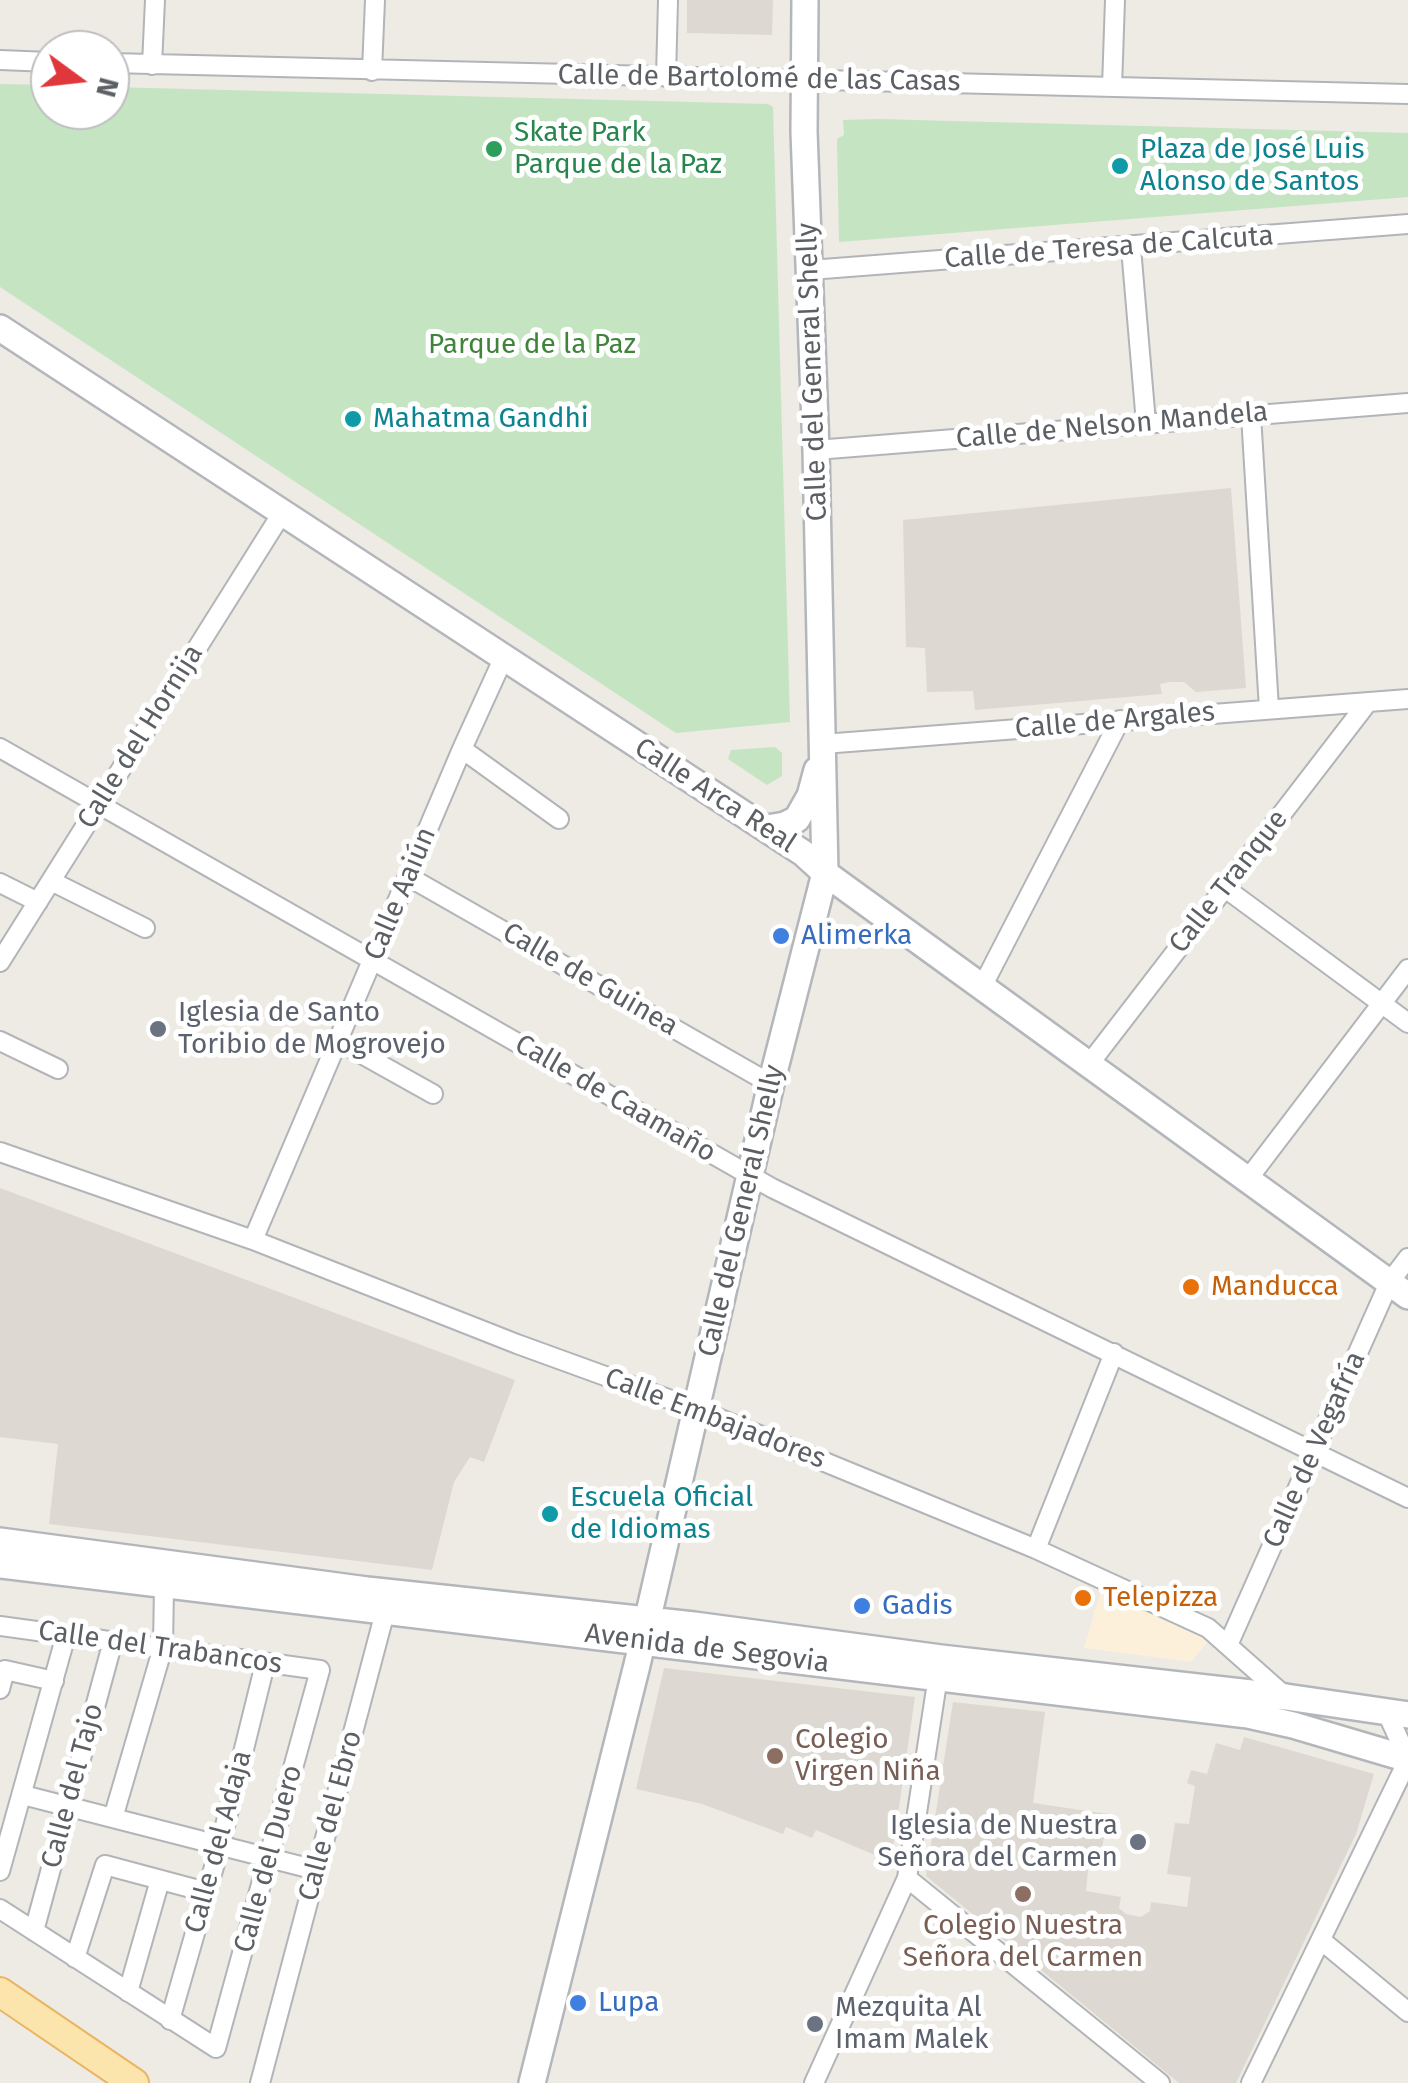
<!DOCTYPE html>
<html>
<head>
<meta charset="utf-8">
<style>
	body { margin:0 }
	#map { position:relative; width:1408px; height:2083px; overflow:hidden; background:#eeeae4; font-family:"Fira Sans",sans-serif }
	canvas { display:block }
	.north { position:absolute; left:30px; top:30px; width:100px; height:100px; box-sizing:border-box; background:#fff; border:2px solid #bebfc1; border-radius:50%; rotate:105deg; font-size:28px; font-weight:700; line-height:40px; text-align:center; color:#5c6064 }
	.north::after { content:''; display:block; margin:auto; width:35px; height:45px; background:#e0373d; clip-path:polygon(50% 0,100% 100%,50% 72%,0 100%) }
</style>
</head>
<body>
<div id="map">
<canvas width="1408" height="2083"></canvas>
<div class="north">N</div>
</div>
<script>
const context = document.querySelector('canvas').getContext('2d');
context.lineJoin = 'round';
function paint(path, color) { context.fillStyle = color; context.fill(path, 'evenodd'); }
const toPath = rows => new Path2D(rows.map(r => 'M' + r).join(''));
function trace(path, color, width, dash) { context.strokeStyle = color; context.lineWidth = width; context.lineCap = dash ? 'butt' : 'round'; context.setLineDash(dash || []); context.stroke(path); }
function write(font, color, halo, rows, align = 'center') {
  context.font = font + ' "Fira Sans",sans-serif'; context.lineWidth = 10; context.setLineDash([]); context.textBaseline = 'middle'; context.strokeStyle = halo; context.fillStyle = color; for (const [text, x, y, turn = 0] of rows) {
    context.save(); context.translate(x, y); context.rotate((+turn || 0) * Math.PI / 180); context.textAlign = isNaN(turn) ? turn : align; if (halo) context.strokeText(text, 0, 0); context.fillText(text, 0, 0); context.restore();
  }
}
paint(toPath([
	[1102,1587,1187,1627,1209,1640,1191,1662,1084,1648]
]), '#fcf0da');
paint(toPath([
	[687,0,773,0,772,35,687,33],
	[1231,488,1246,688,1196,692,1184,682,1170,682,1160,684,1162,694,975,710,973,691,927,692,925,648,906,647,903,520],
	[0,1188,515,1380,484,1462,470,1457,454,1482,432,1570,49,1524,58,1444,0,1437],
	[664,1668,915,1697,891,1862,816,1830,812,1838,786,1827,783,1834,702,1804,636,1789],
	[953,1702,1045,1712,1033,1803,1108,1814,1100,1860,1089,1859,1086,1891,1121,1897,1119,1908,1126,1914,1141,1917,1150,1911,1151,1902,1187,1907,1191,1877,1167,1874,1175,1823,1189,1824,1195,1786,1187,1783,1191,1770,1207,1774,1216,1743,1240,1750,1244,1737,1374,1774,1356,1834,1236,2083,1179,2083,926,1876]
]), '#ddd9d2');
paint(toPath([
	[0,84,50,85,50,110,110,110,110,87,768,104,773,107,790,722,676,733,0,287],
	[877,119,1408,133,1408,197,839,242,837,139,844,135,843,120],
	[775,747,782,753,782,776,767,785,728,759,731,750]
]), '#c5e4c1');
const street = toPath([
	[0,60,50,62],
	[110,63,1408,94],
	[152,65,155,0],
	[372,71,375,0],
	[666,77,668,0],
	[1112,87,1115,0],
	[1131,248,1146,423],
	[810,270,1408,224],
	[1251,415,1269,709],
	[816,450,1408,403],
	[823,744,1408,699],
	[0,748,772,1188,1408,1498],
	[462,749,559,819],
	[409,877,771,1084],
	[51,881,145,928],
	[0,883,38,902],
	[1225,888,1408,1023],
	[0,962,282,513],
	[983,985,1120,720],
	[0,1041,58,1069],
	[340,1042,433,1094],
	[1090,1063,1368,702],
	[0,1152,253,1240,517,1344,696,1409,1036,1549,1208,1628,1286,1697],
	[1248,1179,1408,969],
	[253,1240,462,749,503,659],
	[1036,1549,1114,1353],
	[0,1626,320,1670,216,2048,0,1909],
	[1228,1645,1389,1283,1408,1258],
	[0,1689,5,1670,54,1681],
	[1386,1711,1408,1759],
	[23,1795,316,1870],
	[113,1818,163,1647,164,1586],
	[0,1871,66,1635],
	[907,1878,1160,2083],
	[34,1931,113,1641],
	[1322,1941,1408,2012],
	[75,1958,105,1865,206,1892],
	[128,1992,160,1880],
	[170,2020,220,1846,265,1664],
	[260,2083,385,1612,393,1603],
	[814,2083,907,1878,938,1676],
	[1251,2083,1408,1760]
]);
const secondary = toPath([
	[0,328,803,853,825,873,1408,1296],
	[767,828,785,825,797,819,810,796,817,770],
	[0,1541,367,1590,694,1625,941,1658,1286,1697,1408,1715],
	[0,1565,1248,1715,1293,1725,1408,1759],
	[532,2083,637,1665,771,1084,825,873,816,450,804,132,805,0]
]);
const primary = toPath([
	[0,1992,134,2083]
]);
trace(street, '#b1b5b8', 22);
trace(secondary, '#b3b7bb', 30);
trace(primary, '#eab460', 32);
trace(street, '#fff', 18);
trace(secondary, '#fff', 25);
trace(primary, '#fbe5ac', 28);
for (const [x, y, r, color] of [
	[494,149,10,"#2e9e5b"],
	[1120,166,10,"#0f9aa8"],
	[353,419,10,"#0f9aa8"],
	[781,936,10,"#3f7fe0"],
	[158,1029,10,"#6b7280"],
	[1191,1287,10,"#e8710a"],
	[550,1514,10,"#0f9aa8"],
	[1083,1598,10,"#e8710a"],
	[862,1606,10,"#3f7fe0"],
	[775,1756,10,"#8d6e63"],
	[1138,1842,10,"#6b7280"],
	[1023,1894,10,"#8d6e63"],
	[578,2003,10,"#3f7fe0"],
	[815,2024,10,"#6b7280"]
]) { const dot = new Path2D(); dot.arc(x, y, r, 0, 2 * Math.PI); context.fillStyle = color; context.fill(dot); trace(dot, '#fff', 4); }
write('28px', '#5c6064', '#fff', [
	["Calle de Bartolomé de las Casas",759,79,1],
	["Calle de Teresa de Calcuta",1109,248,-4],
	["Calle del General Shelly",813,372,-92],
	["Calle de Nelson Mandela",1112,426,-5],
	["Calle de Argales",1115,721,-5],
	["Calle del Hornija",141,737,-58],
	["Calle Arca Real",715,796,33],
	["Calle Tranque",1229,882,-52],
	["Calle Aaiún",401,894,-67],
	["Calle de Guinea",590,980,30],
	["Calle de Caamaño",615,1099,30],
	["Calle del General Shelly",742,1211,-77],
	["Calle Embajadores",715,1419,21],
	["Calle de Vegafría",1315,1450,-66],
	["Calle del Trabancos",160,1648,8],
	["Avenida de Segovia",707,1649,7],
	["Calle del Tajo",73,1786,-75],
	["Calle del Ebro",331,1816,-75],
	["Calle del Adaja",219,1842,-75],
	["Calle del Duero",269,1859,-75]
]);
write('28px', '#27864d', '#fff', [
	["Skate Park",514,133],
	["Parque de la Paz",514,165]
], 'left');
write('28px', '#0d838f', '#fff', [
	["Plaza de José Luis",1140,150],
	["Alonso de Santos",1140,182],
	["Mahatma Gandhi",373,419],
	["Escuela Oficial",570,1498],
	["de Idiomas",570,1530]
], 'left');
write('28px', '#3f843a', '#fff', [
	["Parque de la Paz",532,345]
]);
write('28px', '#366cbe', '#fff', [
	["Alimerka",801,936],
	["Gadis",882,1606],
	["Lupa",598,2003]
], 'left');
write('28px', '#5b616d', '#fff', [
	["Iglesia de Santo",178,1013],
	["Toribio de Mogrovejo",178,1045],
	["Iglesia de Nuestra",1118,1826,"right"],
	["Señora del Carmen",1118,1858,"right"],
	["Mezquita Al",835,2008],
	["Imam Malek",835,2040]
], 'left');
write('28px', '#c56008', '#fff', [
	["Manducca",1211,1287],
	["Telepizza",1103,1598]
], 'left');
write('28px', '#785e54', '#fff', [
	["Colegio",795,1740],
	["Virgen Niña",795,1772],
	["Colegio Nuestra",1023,1926,"center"],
	["Señora del Carmen",1023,1958,"center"]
], 'left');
</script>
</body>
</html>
